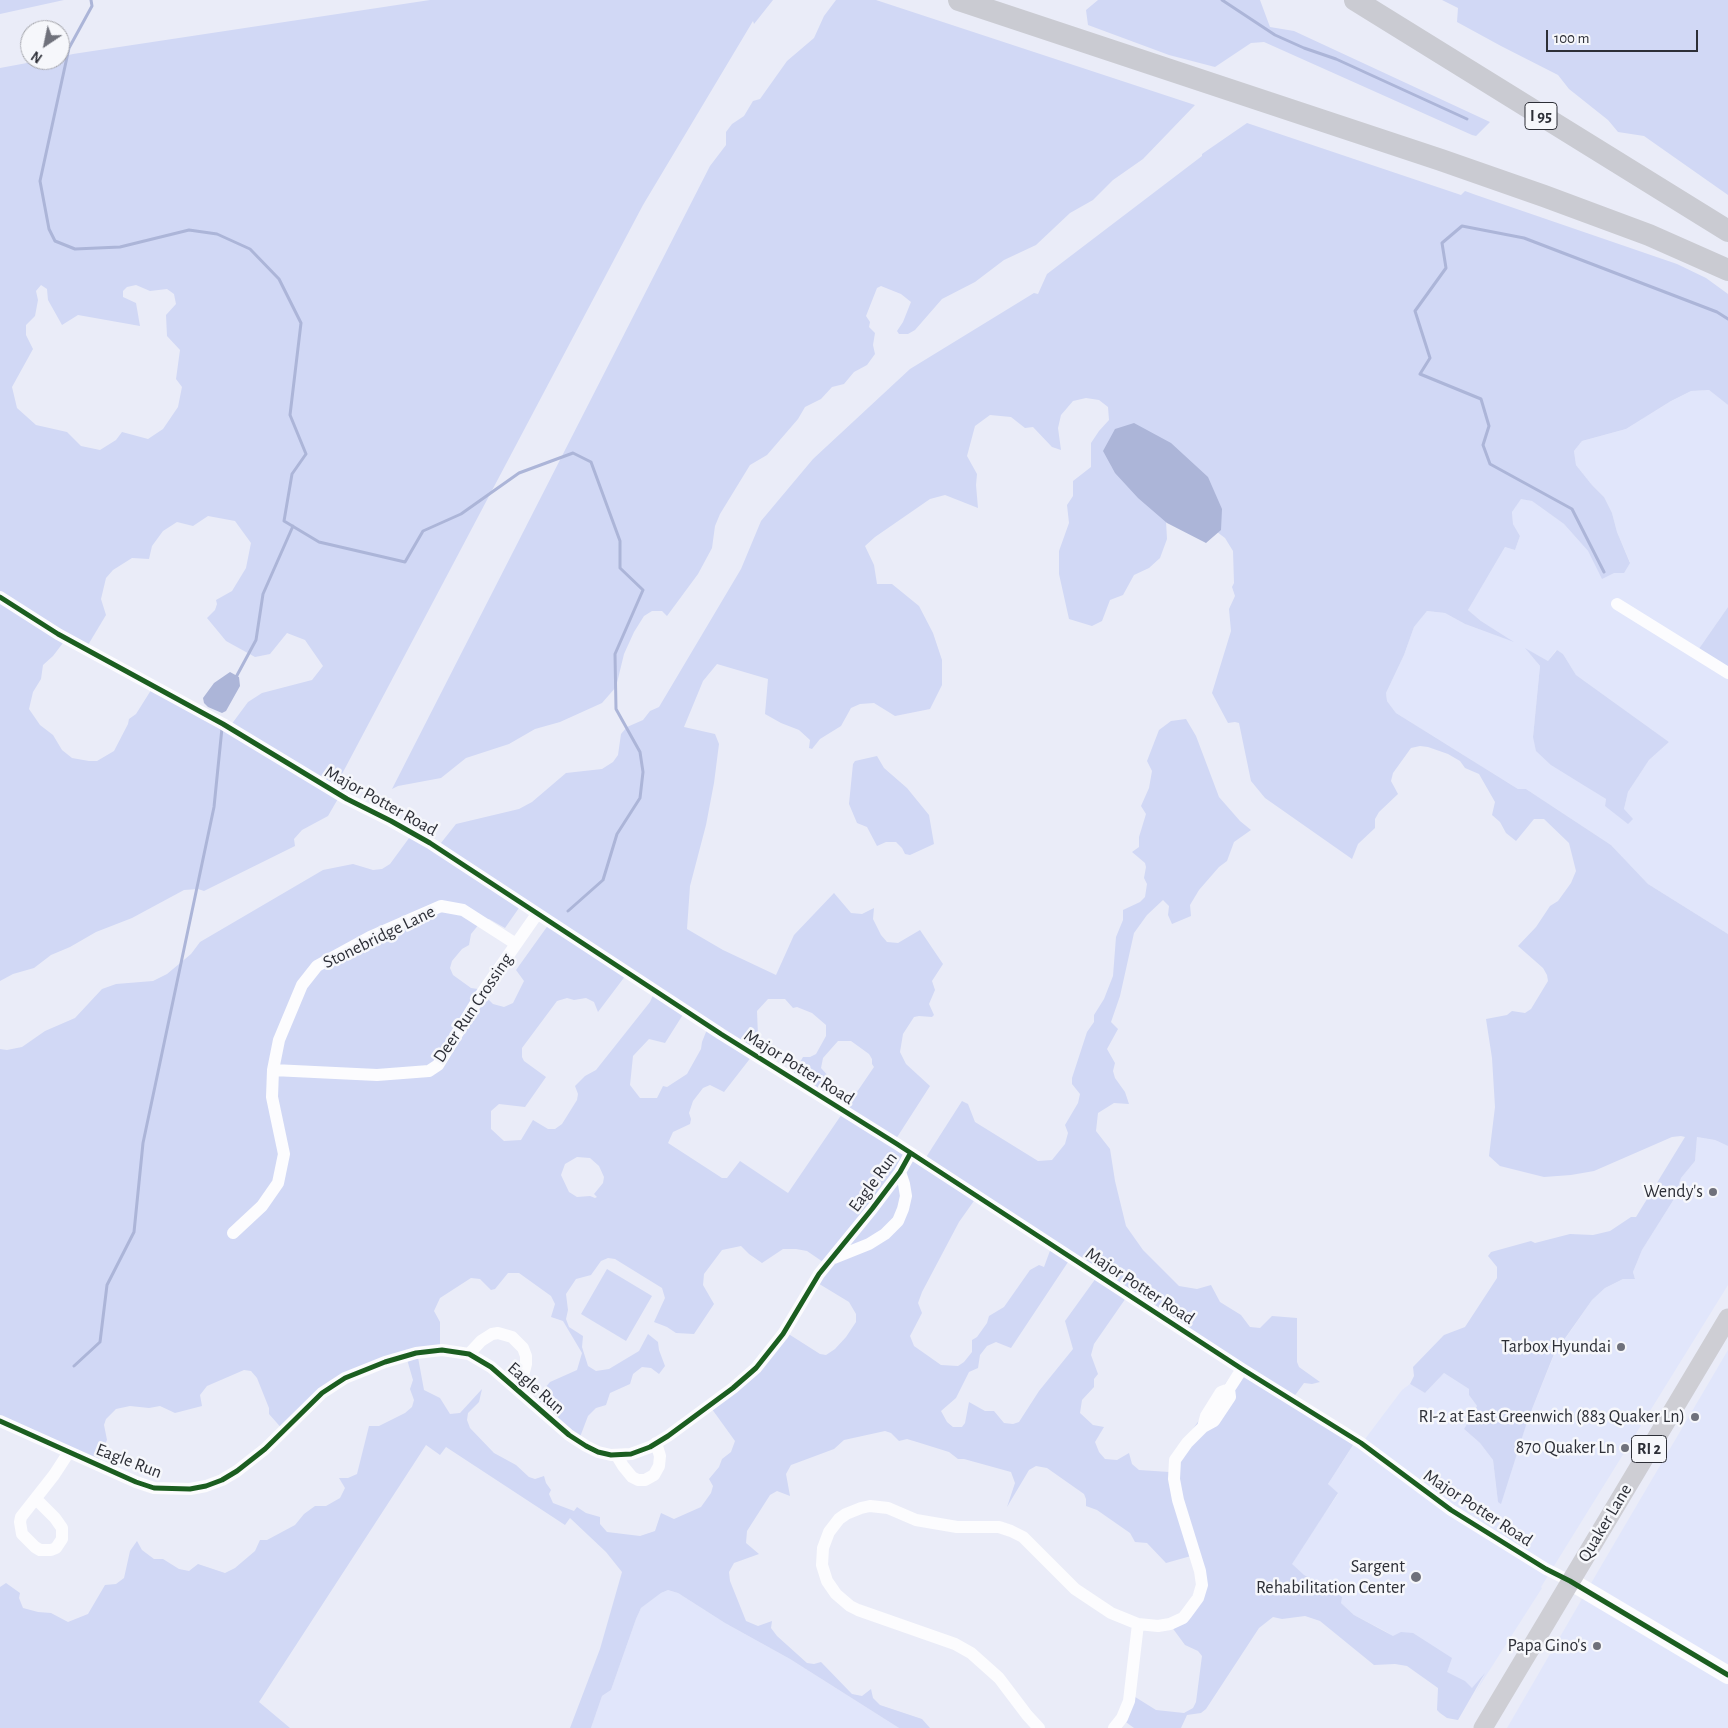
<!DOCTYPE html>
<html>
<head>
<meta charset="utf-8">
<style>
	body { margin:0 }
	#map { position:relative; width:1728px; height:1728px; overflow:hidden; background:#eaecf8; font-family:"Alegreya Sans",sans-serif }
	canvas { display:block }
	.north { position:absolute; left:20px; top:20px; width:50px; height:50px; box-sizing:border-box; background:#f6f7fb; border:1px solid #a6a7ad; border-radius:50%; rotate:214deg; font-size:14px; font-weight:700; line-height:20px; text-align:center; color:#2d2f37 }
	.north::after { content:''; display:block; margin:auto; width:18px; height:22px; background:#6f717b; clip-path:polygon(50% 0,100% 100%,50% 72%,0 100%) }
	.scale { position:absolute; left:1546px; top:30px; width:152px; height:22px; box-sizing:border-box; border:2px solid #2d2f37; border-top:0; padding-left:6px; font-size:15px; line-height:18px; white-space:nowrap; color:#2d2f37; -webkit-text-stroke:4px #f6f7fb; paint-order:stroke }
</style>
</head>
<body>
<div id="map">
<canvas width="1728" height="1728"></canvas>
<div class="north">N</div>
<div class="scale">100 m</div>
</div>
<script>
const context = document.querySelector('canvas').getContext('2d');
context.lineJoin = 'round';
function paint(path, color) { context.fillStyle = color; context.fill(path, 'evenodd'); }
const toPath = rows => new Path2D(rows.map(r => 'M' + r).join(''));
function trace(path, color, width, dash) { context.strokeStyle = color; context.lineWidth = width; context.lineCap = dash ? 'butt' : 'round'; context.setLineDash(dash || []); context.stroke(path); }
function write(font, color, halo, rows, align = 'center') {
  context.font = font + ' "Alegreya Sans",sans-serif'; context.lineWidth = 5; context.setLineDash([]); context.textBaseline = 'middle'; context.strokeStyle = halo; context.fillStyle = color; for (const [text, x, y, turn = 0] of rows) {
    context.save(); context.translate(x, y); context.rotate((+turn || 0) * Math.PI / 180); context.textAlign = isNaN(turn) ? turn : align; if (halo) context.strokeText(text, 0, 0); context.fillText(text, 0, 0); context.restore();
  }
}
paint(toPath([
	[1709,390,1728,405,1728,607,1696,653,1728,674,1728,934,1648,884,1611,845,1526,789,1518,789,1396,713,1387,701,1386,693,1404,655,1414,627,1427,611,1445,613,1465,624,1512,641,1481,621,1468,610,1505,547,1515,550,1520,536,1513,524,1512,512,1521,498,1532,501,1564,524,1588,551,1602,578,1630,562,1617,532,1612,513,1604,497,1592,485,1576,465,1574,451,1582,441,1626,429,1671,401,1691,391],
	[1526,649,1548,661,1556,650,1563,654,1576,675,1669,742,1649,760,1628,792,1624,809,1605,806,1606,799,1592,790,1533,737,1540,666],
	[1697,1137,1715,1140,1728,1146,1728,1285,1541,1587,1542,1588,1475,1693,1484,1676,1472,1691,1385,1631,1354,1615,1341,1603,1289,1566,1338,1494,1328,1484,1356,1441,1362,1443,1402,1390,1410,1384,1425,1393,1444,1373,1469,1389,1469,1395,1477,1406,1464,1429,1480,1443,1493,1460,1498,1502,1528,1419,1554,1355,1592,1300,1605,1288,1623,1279,1635,1279,1633,1272,1642,1250,1674,1199,1681,1178,1695,1161],
	[1728,1350,1728,1728,1507,1728,1604,1561],
	[668,1590,678,1593,725,1623,790,1659,899,1728,591,1728,602,1696,611,1690,636,1619,641,1608,661,1593]
]), '#e1e6fb');
paint(toPath([
	[0,0,64,0,0,14],
	[430,0,773,0,754,24,753,21,643,205,333,791,339,797,328,816,302,830,294,839,295,846,204,891,198,889,184,890,132,918,96,932,70,947,51,955,34,968,13,974,0,981,0,68,43,60,60,60,60,57,73,54],
	[41,285,47,289,48,300,62,325,78,315,140,326,136,303,123,297,123,291,127,287,136,285,150,291,167,289,174,294,176,304,166,315,167,336,180,350,176,379,182,387,178,407,163,429,148,439,122,432,116,440,100,450,81,446,67,432,36,425,17,408,12,387,33,349,26,335,26,325,35,316,38,300,36,291],
	[208,516,235,521,251,543,246,568,232,591,216,600,217,604,215,610,207,618,226,641,255,657,270,654,287,633,305,640,323,666,312,680,262,693,248,702,228,729,153,687,136,714,129,719,128,724,114,751,97,761,89,761,72,758,62,750,53,735,40,725,29,709,33,692,41,679,43,665,53,656,66,639,85,650,106,615,101,599,106,578,113,570,132,558,149,559,152,546,163,531,177,522,193,526],
	[836,0,876,0,1195,105,1143,159,1113,180,1093,200,1070,213,1036,245,1004,260,975,282,942,299,915,330,908,334,899,334,897,331,903,322,911,302,901,294,881,286,877,288,866,316,870,322,869,327,875,333,873,345,875,354,867,365,854,372,844,384,832,387,821,399,805,407,798,419,767,455,750,465,720,514,715,526,712,548,698,574,667,616,662,611,652,611,644,616,634,632,624,654,616,687,602,703,560,722,535,729,509,744,466,758,441,778,398,786,392,789,710,166,726,145,726,132,732,124,744,116,753,101,760,99,787,61,814,38,824,16],
	[1098,0,1260,0,1270,27,1294,31,1490,122,1476,136,1472,135,1264,42,1251,43,1215,67,1169,55,1088,25,1086,10],
	[1442,0,1728,0,1728,195,1644,136,1618,132,1608,120,1569,89,1558,75,1501,46,1457,22,1458,8],
	[1247,123,1461,195,1465,191,1476,195,1677,264,1706,278,1728,294,1728,405,1709,390,1691,391,1671,401,1626,429,1582,441,1574,451,1576,465,1592,485,1604,497,1612,513,1617,532,1630,563,1624,573,1614,573,1602,579,1588,551,1564,524,1532,501,1521,499,1512,512,1513,524,1520,536,1515,550,1505,547,1468,610,1481,621,1514,642,1465,624,1445,613,1427,611,1414,627,1404,655,1386,693,1387,701,1396,713,1518,789,1526,789,1611,845,1648,884,1728,934,1728,1146,1715,1140,1697,1137,1695,1161,1681,1178,1674,1199,1642,1250,1633,1272,1635,1279,1623,1279,1605,1288,1592,1300,1554,1354,1528,1419,1501,1504,1498,1502,1493,1460,1480,1443,1464,1429,1477,1406,1469,1395,1469,1389,1444,1373,1425,1393,1410,1384,1414,1376,1413,1367,1444,1335,1465,1327,1497,1278,1497,1267,1488,1256,1491,1252,1531,1241,1535,1243,1570,1234,1593,1235,1610,1231,1631,1217,1636,1217,1685,1137,1681,1136,1672,1137,1594,1171,1571,1175,1544,1177,1500,1166,1489,1156,1495,1107,1492,1058,1486,1019,1507,1015,1512,1011,1525,1013,1531,1009,1548,981,1547,975,1543,968,1518,946,1536,927,1550,906,1558,901,1571,883,1576,871,1569,843,1544,819,1534,819,1516,841,1506,833,1500,822,1492,815,1495,802,1479,774,1465,768,1460,761,1448,754,1428,747,1420,746,1411,748,1393,773,1391,781,1398,794,1379,812,1375,819,1375,828,1358,844,1352,859,1265,798,1251,781,1239,723,1235,722,1228,723,1212,693,1231,631,1229,609,1235,596,1232,587,1234,583,1233,551,1225,538,1111,452,1111,466,1135,482,1166,521,1167,539,1160,558,1149,568,1134,575,1123,595,1110,600,1102,621,1092,626,1069,619,1059,574,1059,551,1069,523,1067,505,1073,496,1073,481,1091,467,1091,443,1099,431,1109,420,1108,407,1099,400,1086,398,1073,401,1061,415,1058,428,1061,450,1052,447,1033,427,1025,428,1011,417,990,415,975,426,967,456,977,474,976,485,978,508,945,495,930,499,875,537,865,546,874,565,877,584,892,584,919,606,933,633,942,660,942,685,930,709,895,716,874,703,860,704,851,708,841,726,820,739,812,749,809,748,810,740,799,730,781,723,765,714,768,679,717,664,703,681,684,727,715,734,719,744,714,783,706,825,690,886,687,929,723,950,776,975,794,935,834,893,851,913,862,914,874,908,873,919,881,935,887,942,898,943,920,930,943,964,932,981,935,990,929,1004,934,1015,932,1017,919,1016,914,1017,903,1034,900,1052,906,1064,930,1086,894,1142,923,1162,962,1101,968,1104,975,1122,1038,1161,1052,1160,1065,1144,1068,1133,1065,1125,1078,1103,1080,1094,1072,1084,1072,1078,1087,1032,1094,1022,1094,1015,1104,999,1113,976,1116,937,1123,920,1123,910,1140,902,1145,897,1147,884,1144,878,1146,867,1145,863,1132,852,1139,847,1139,837,1146,814,1141,806,1149,788,1152,771,1147,761,1159,730,1171,721,1186,719,1196,736,1219,797,1240,821,1251,830,1234,842,1227,861,1219,867,1199,890,1190,905,1191,916,1172,924,1168,915,1169,906,1163,900,1147,915,1134,933,1120,996,1111,1022,1118,1029,1107,1049,1115,1063,1113,1071,1115,1078,1125,1092,1129,1104,1114,1103,1098,1113,1096,1131,1110,1149,1115,1181,1126,1226,1143,1250,1179,1286,1197,1289,1211,1285,1220,1302,1241,1315,1250,1327,1260,1328,1272,1316,1297,1318,1297,1362,1299,1367,1320,1382,1312,1384,1304,1383,1293,1398,1355,1442,1328,1484,1338,1493,1292,1564,1304,1575,1342,1597,1341,1603,1354,1615,1393,1636,1401,1632,1413,1633,1452,1658,1447,1672,1465,1681,1472,1688,1485,1673,1458,1720,1447,1718,1440,1713,1437,1710,1438,1688,1407,1666,1395,1664,1374,1665,1320,1621,1305,1616,1282,1619,1273,1617,1259,1628,1206,1709,1201,1713,1187,1715,1181,1728,1134,1728,1123,1720,1132,1695,1156,1710,1184,1713,1193,1708,1196,1702,1202,1656,1198,1651,1185,1645,1171,1626,1185,1614,1198,1582,1191,1556,1166,1563,1147,1543,1135,1542,1130,1533,1097,1510,1086,1506,1086,1499,1084,1494,1047,1468,1036,1466,1029,1470,1007,1507,1015,1483,1011,1472,964,1459,958,1459,949,1452,917,1442,907,1439,899,1441,891,1433,885,1431,844,1440,834,1449,791,1465,786,1474,790,1496,777,1491,770,1495,747,1531,746,1543,759,1554,734,1563,729,1572,730,1581,746,1621,758,1626,772,1621,771,1628,777,1636,807,1663,814,1664,821,1662,852,1694,862,1696,871,1689,873,1698,880,1705,922,1719,930,1728,899,1728,790,1659,725,1623,678,1593,668,1590,661,1593,641,1608,636,1619,611,1690,602,1696,591,1728,570,1728,600,1649,622,1572,606,1552,570,1518,565,1525,446,1447,440,1455,426,1445,259,1702,290,1728,0,1728,0,1587,6,1583,20,1593,19,1598,23,1608,38,1612,51,1613,68,1622,88,1614,105,1585,116,1584,124,1578,130,1551,137,1541,142,1550,154,1559,163,1559,179,1569,189,1571,198,1564,225,1573,235,1568,255,1551,260,1540,267,1540,295,1525,304,1514,315,1506,326,1506,340,1498,345,1488,339,1478,348,1478,357,1474,369,1426,379,1426,405,1413,412,1407,414,1400,410,1389,413,1380,406,1356,361,1369,284,1431,269,1414,269,1408,257,1378,251,1371,244,1370,207,1386,200,1395,202,1406,175,1413,160,1406,149,1408,130,1406,116,1409,106,1419,104,1425,107,1440,98,1460,0,1418,0,1049,7,1050,22,1047,45,1031,75,1018,102,989,116,984,153,981,167,974,191,954,200,942,323,870,353,864,373,870,382,869,390,864,412,834,437,848,456,824,519,809,532,802,566,773,602,769,613,762,618,755,621,734,627,727,643,720,650,711,659,707,741,569,761,521,813,459,910,369,1034,293,1038,294,1047,274,1202,156,1202,154],
	[521,905,549,924,516,970,524,981,513,1003,504,1007,493,1004,486,997,485,990,471,988,453,975,450,968,452,961,462,949,469,945,471,934,480,923,489,919,505,928],
	[626,975,654,993,650,1002,596,1070,585,1076,575,1086,578,1094,577,1100,562,1124,555,1129,548,1129,533,1120,521,1140,504,1141,491,1129,491,1111,499,1104,525,1107,546,1077,524,1061,522,1057,522,1048,557,1001,567,998,574,1000,586,998,594,1002,598,1012],
	[768,999,785,999,793,1008,797,1007,812,1013,826,1025,826,1036,816,1054,810,1057,803,1057,791,1078,821,1097,832,1080,821,1068,823,1058,838,1041,851,1041,869,1054,872,1059,872,1064,874,1067,788,1193,740,1161,727,1178,722,1178,668,1143,673,1132,690,1124,691,1119,689,1113,693,1101,703,1088,710,1085,724,1092,752,1056,755,1057,758,1036,757,1011],
	[684,1013,708,1027,702,1042,701,1049,687,1074,667,1087,663,1086,657,1098,640,1098,630,1085,633,1056,649,1039,665,1043],
	[577,1157,590,1158,599,1166,604,1177,603,1183,594,1194,597,1197,595,1198,590,1196,577,1197,569,1192,561,1175,565,1164],
	[976,1198,1051,1248,1044,1267,1039,1265,1030,1270,1004,1307,989,1316,987,1323,977,1337,972,1340,972,1352,964,1362,958,1366,941,1365,914,1346,910,1336,922,1313,918,1303,922,1292,959,1222],
	[741,1246,749,1254,762,1263,783,1249,796,1249,807,1251,826,1264,816,1282,849,1302,856,1314,856,1322,846,1337,835,1349,826,1355,820,1354,787,1333,709,1405,735,1441,731,1452,722,1459,719,1467,709,1479,713,1486,711,1493,701,1507,674,1519,661,1513,655,1531,640,1536,607,1532,600,1524,600,1517,586,1513,577,1507,574,1511,553,1503,549,1494,551,1490,546,1483,544,1476,535,1479,529,1477,516,1465,494,1453,470,1428,467,1420,468,1413,479,1402,482,1389,460,1413,450,1414,440,1398,424,1390,417,1352,440,1347,440,1322,434,1311,440,1298,471,1278,480,1279,491,1290,495,1289,508,1273,519,1273,551,1296,555,1304,551,1317,563,1321,582,1353,577,1370,550,1382,535,1399,580,1437,588,1416,596,1408,606,1405,610,1393,630,1384,633,1374,642,1367,651,1368,659,1374,665,1366,659,1350,658,1342,648,1334,639,1351,609,1369,596,1371,588,1366,582,1347,583,1336,569,1327,566,1319,568,1310,566,1294,576,1279,591,1275,601,1261,608,1258,615,1259,662,1288,665,1298,654,1322,667,1327,676,1333,694,1334,714,1304,703,1285,704,1274,722,1250],
	[1070,1259,1096,1278,1065,1321,1073,1349,1039,1391,1019,1422,1013,1424,1004,1423,994,1411,985,1411,969,1402,965,1423,962,1427,953,1427,947,1422,941,1411,956,1398,969,1372,978,1368,980,1355,987,1346,996,1342,1011,1348],
	[1128,1295,1237,1367,1190,1433,1169,1472,1139,1470,1132,1464,1129,1453,1117,1460,1105,1459,1099,1452,1095,1442,1104,1427,1093,1425,1080,1413,1082,1400,1094,1387,1094,1379,1098,1374,1091,1355,1094,1344],
	[1728,607,1728,674,1696,653],
	[1525,648,1548,661,1557,650,1563,654,1576,675,1669,742,1649,760,1628,792,1624,809,1633,819,1628,824,1605,806,1606,799,1551,765,1536,751,1533,737,1540,666],
	[877,756,884,768,907,788,929,815,934,844,910,855,905,854,902,848,896,842,886,842,877,846,867,827,857,823,849,804,853,764,855,761],
	[607,1269,652,1296,626,1341,581,1314]
]), '#d1d8f5');
paint(toPath([
	[1134,423,1171,443,1208,477,1222,509,1221,530,1206,543,1167,523,1138,498,1115,473,1103,451,1115,429],
	[230,672,239,677,240,686,226,711,222,713,208,707,204,703,203,698,214,683]
]), '#acb5d8');
trace(toPath([
	[91,0,92,6,69,48,40,181,49,229,55,241,75,249,120,247,189,230,217,234,250,249,279,279,301,323,290,415,306,454,292,474,284,521,319,542,405,562,423,531,461,514,519,473,573,453,591,462,620,541,620,568,643,590,615,654,616,709,640,752,643,772,640,798,617,834,603,880,568,911],
	[1222,0,1275,35,1304,48,1336,59,1467,119],
	[1604,572,1572,509,1490,464,1483,445,1489,426,1481,399,1420,374,1430,358,1415,311,1446,268,1442,243,1462,226,1524,238,1717,312,1728,319],
	[235,679,256,640,263,594,293,526],
	[74,1366,100,1342,107,1285,134,1232,143,1143,214,807,222,728]
]), '#acb5d8', 3);
trace(toPath([
	[0,597,58,634,223,724,347,799,391,821,430,843,721,1034,897,1144,1242,1369,1361,1443,1451,1510,1546,1569,1570,1581],
	[1617,604,1728,673],
	[273,1070,377,1075,429,1071,438,1065,482,993,537,914],
	[233,1233,262,1206,278,1183,284,1154,272,1097,273,1070,279,1040,302,985,317,966,370,937,441,906,463,910,516,944],
	[834,1258,869,1244,885,1234,898,1221,903,1209,906,1196,904,1184,900,1172],
	[469,1354,481,1341,492,1334,498,1333,512,1337,523,1348,526,1356,526,1364,524,1372,515,1387],
	[0,1421,136,1482,154,1488,190,1489,206,1486,222,1480,237,1471,265,1449,322,1393,345,1378,385,1362,416,1353,442,1350,469,1354,491,1367,569,1435,586,1446,598,1452,611,1455,631,1454,650,1447,668,1436,733,1388,756,1368,783,1334,819,1274,872,1209,900,1172,910,1154],
	[1203,1427,1206,1416,1221,1392,1229,1389,1242,1369],
	[617,1456,623,1466,632,1477,638,1480,645,1480,654,1475,659,1466,660,1456,656,1443],
	[36,1499,55,1518,62,1528,62,1539,56,1548,51,1550,40,1550,35,1547,22,1534,20,1522,21,1517,54,1475,69,1452],
	[1039,1728,1027,1715,999,1678,971,1653,955,1644,858,1610,850,1606,836,1594,827,1581,822,1565,823,1548,829,1532,839,1519,846,1514,861,1508,870,1506,888,1508,916,1520,957,1527,999,1527,1011,1531,1023,1537,1075,1589,1111,1613,1138,1624,1158,1626,1170,1624,1183,1618,1187,1613,1198,1598,1202,1585,1200,1571,1178,1500,1174,1479,1175,1460,1187,1443,1203,1427,1214,1421,1230,1397,1229,1389],
	[1114,1728,1122,1718,1129,1701,1138,1624]
]), '#fcfcfe', 12);
trace(toPath([
	[1570,1581,1728,1675]
]), '#fcfcfe', 18);
trace(toPath([
	[1483,1728,1728,1318]
]), '#ceced4', 19);
trace(toPath([
	[959,0,1441,160,1544,196,1649,235,1728,270],
	[1355,0,1728,231]
]), '#cacbd2', 22);
trace(toPath([
	[0,597,58,634,223,724,347,799,391,821,430,843,721,1034,897,1144,1242,1369,1361,1443,1451,1510,1546,1569,1570,1581,1728,1675],
	[0,1421,136,1482,154,1488,190,1489,206,1486,222,1480,237,1471,265,1449,322,1393,345,1378,385,1362,416,1353,442,1350,469,1354,491,1367,569,1435,586,1446,598,1452,611,1455,631,1454,650,1447,668,1436,733,1388,756,1368,783,1334,819,1274,872,1209,900,1172,910,1154]
]), '#1b5e20', 5);
for (const [x, y, r, color] of [
	[1713,1192,5,"#6f717b"],
	[1621,1347,5,"#6f717b"],
	[1695,1417,5,"#6f717b"],
	[1625,1448,5,"#6f717b"],
	[1416,1577,6,"#6f717b"],
	[1597,1646,5,"#6f717b"]
]) { const dot = new Path2D(); dot.arc(x, y, r, 0, 2 * Math.PI); context.fillStyle = color; context.fill(dot); trace(dot, '#f6f7fb', 2); }
for (const [x, y, w] of [
	[1541,116,32],
	[1649,1449,35]
]) { const box = new Path2D(); box.roundRect(x - w / 2, y - 13.5, w, 27, 4); context.fillStyle = '#f6f7fb'; context.fill(box); trace(box, '#2d2f37', 1); }
write('bold 16px', '#2d2f37', null, [
	["I 95",1541,116],
	["RI 2",1649,1449]
]);
write('18px', '#2d2f37', '#f6f7fb', [
	["Major Potter Road",381,801,29],
	["Stonebridge Lane",379,937,-26],
	["Deer Run Crossing",473,1008,-56],
	["Major Potter Road",799,1067,32],
	["Eagle Run",873,1182,-54],
	["Major Potter Road",1140,1286,33],
	["Eagle Run",536,1388,41],
	["Eagle Run",129,1461,21],
	["Major Potter Road",1478,1508,33],
	["Quaker Lane",1605,1523,-59]
]);
write('18px', '#2d2f37', '#f6f7fb', [
	["Wendy's",1703,1192],
	["Tarbox Hyundai",1611,1347],
	["RI-2 at East Greenwich (883 Quaker Ln)",1685,1417],
	["870 Quaker Ln",1615,1448],
	["Sargent",1405,1567],
	["Rehabilitation Center",1405,1588],
	["Papa Gino's",1587,1646]
], 'right');
</script>
</body>
</html>
